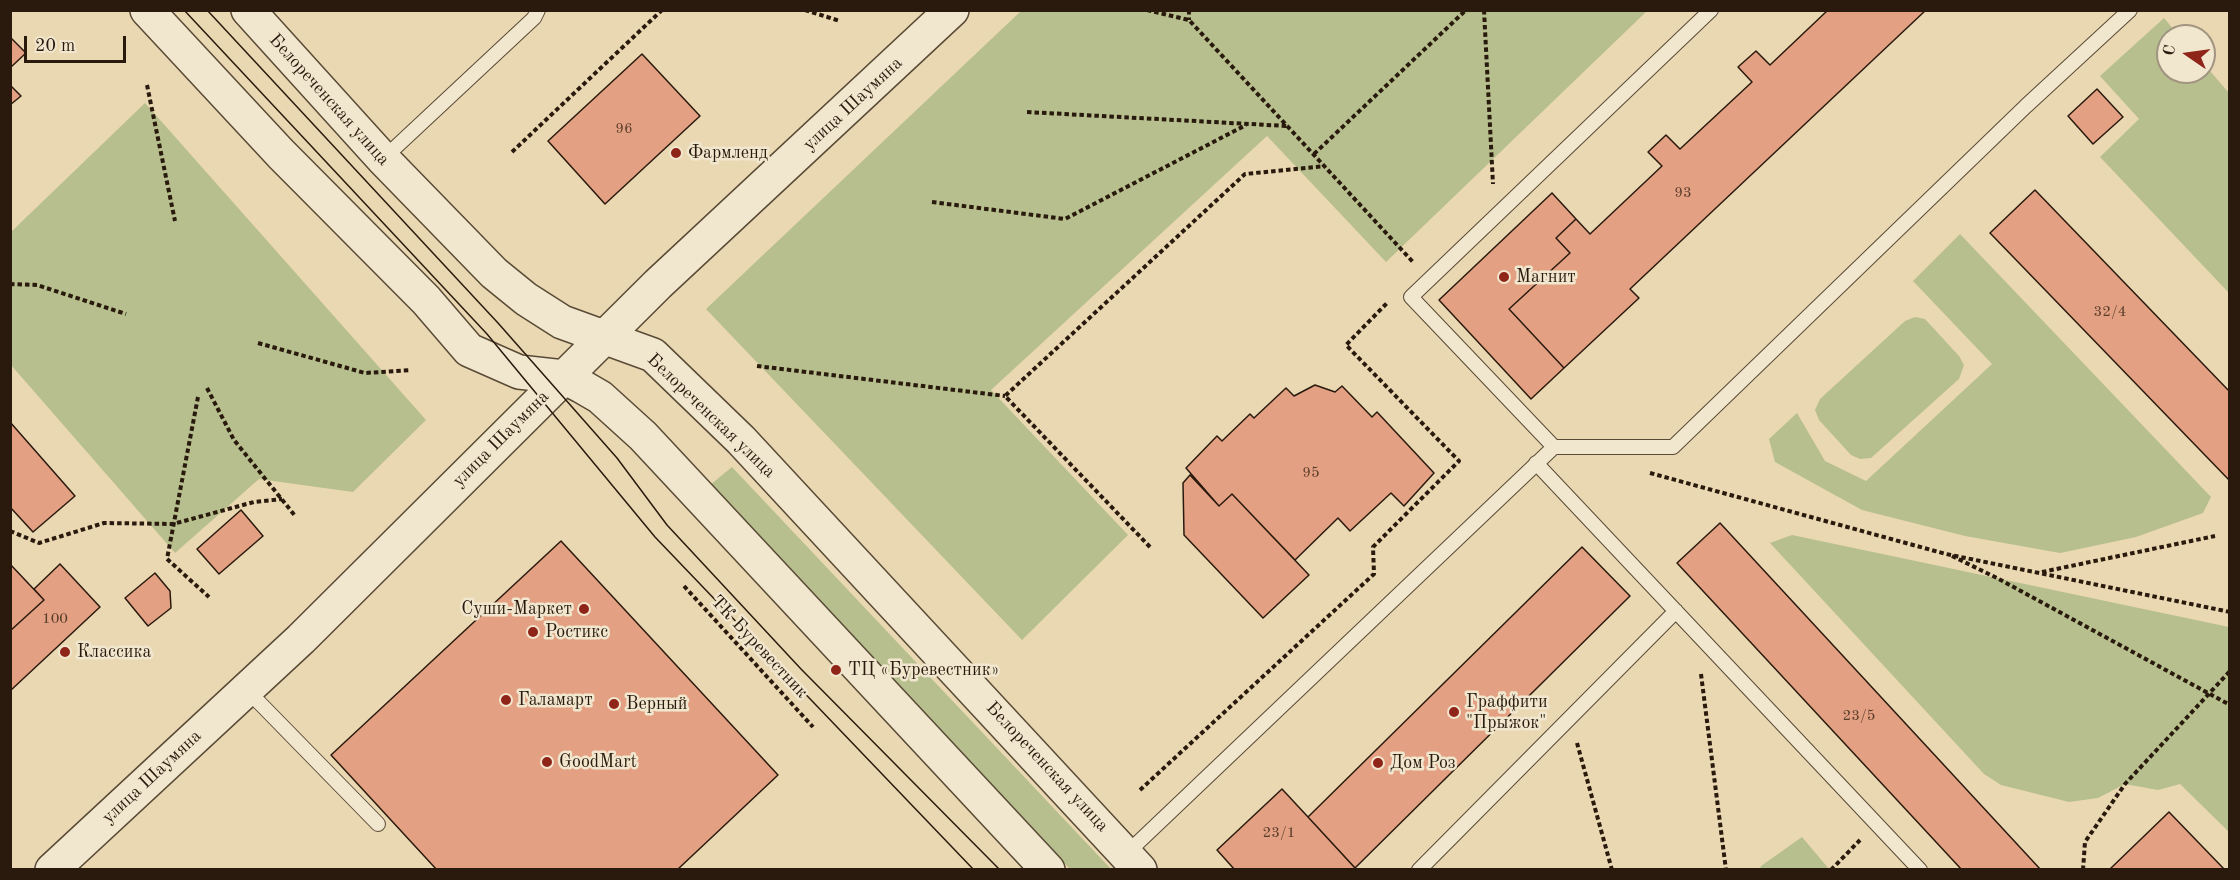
<!DOCTYPE html>
<html>
<head>
<meta charset="utf-8">
<style>
	body { margin:0 }
	#map { position:relative; width:2240px; height:880px; overflow:hidden; background:#ead8b3; font-family:"Old Standard TT",serif }
	canvas { display:block }
	.frame { position:absolute; inset:0; border:12px solid #291a0d; pointer-events:none }
	.north { position:absolute; left:2156px; top:24px; width:60px; height:60px; box-sizing:border-box; background:#f1e6ce; border:2px solid #a19481; border-radius:50%; rotate:283deg; font-size:16px; font-weight:700; line-height:24px; text-align:center; color:#291a0d }
	.north::after { content:''; display:block; margin:auto; width:21px; height:27px; background:#8f2418; clip-path:polygon(50% 0,100% 100%,50% 72%,0 100%) }
	.scale { position:absolute; left:24px; top:36px; width:102px; height:27px; box-sizing:border-box; border:3px solid #291a0d; border-top:0; padding-left:8px; font-size:18px; line-height:21px; white-space:nowrap; color:#291a0d; -webkit-text-stroke:4px #f1e6ce; paint-order:stroke }
</style>
</head>
<body>
<div id="map">
<canvas width="2240" height="880"></canvas>
<div class="frame"></div>
<div class="north">С</div>
<div class="scale">20 m</div>
</div>
<script>
const context = document.querySelector('canvas').getContext('2d');
context.lineJoin = 'round';
function paint(path, color) { context.fillStyle = color; context.fill(path, 'evenodd'); }
const toPath = rows => new Path2D(rows.map(r => 'M' + r).join(''));
function trace(path, color, width, dash) { context.strokeStyle = color; context.lineWidth = width; context.lineCap = dash ? 'butt' : 'round'; context.setLineDash(dash || []); context.stroke(path); }
function write(font, color, halo, rows, align = 'center') {
  context.font = font + ' "Old Standard TT",serif'; context.lineWidth = 5; context.setLineDash([]); context.textBaseline = 'middle'; context.strokeStyle = halo; context.fillStyle = color; for (const [text, x, y, turn = 0] of rows) {
    context.save(); context.translate(x, y); context.rotate((+turn || 0) * Math.PI / 180); context.textAlign = isNaN(turn) ? turn : align; if (halo) context.strokeText(text, 0, 0); context.fillText(text, 0, 0); context.restore();
  }
}
paint(toPath([
	[1021,11,1647,11,1386,262,1267,136,991,390,1128,535,1022,640,706,309],
	[2164,18,2179,36,2168,36,2168,72,2204,72,2204,64,2229,93,2229,293,2100,157,2139,119,2100,76],
	[145,103,426,420,353,492,259,479,175,553,11,365,11,232],
	[1960,234,2211,497,2203,513,2136,537,2060,553,1965,536,1862,510,1775,462,1769,439,1797,413,1825,461,1866,481,1992,364,1913,281],
	[1915,317,1925,319,1959,356,1964,365,1959,379,1871,458,1860,459,1851,455,1819,420,1815,410,1820,399,1905,321],
	[732,467,1111,869,1070,869,710,485],
	[1792,535,2229,627,2229,832,2180,784,2158,790,2125,784,2098,798,2069,802,2001,785,1984,774,1770,543],
	[1802,837,1829,869,1760,869,1761,866]
]), '#b6bf8d');
const building = toPath([
	[1828,10,1926,10,1630,289,1639,298,1564,368,1509,309,1570,253,1556,238,1576,219,1590,234,1662,166,1648,152,1666,135,1680,149,1752,82,1738,67,1756,51,1770,65,1828,10],
	[10,37,26,53,10,68,10,37],
	[642,54,700,116,605,204,548,141,642,54],
	[10,85,21,96,10,105,10,85],
	[2097,89,2123,117,2093,144,2068,116,2097,89],
	[2035,190,2230,392,2230,481,1990,233,2035,190],
	[1552,193,1576,219,1556,238,1570,253,1509,309,1564,368,1531,399,1439,300,1552,193],
	[1315,385,1335,392,1342,386,1372,417,1377,412,1434,473,1404,506,1391,493,1350,531,1338,518,1295,560,1232,494,1219,506,1186,468,1217,436,1222,441,1250,414,1254,418,1286,388,1294,396,1315,385],
	[10,422,75,496,33,532,10,507,10,422],
	[1190,475,1219,506,1232,494,1309,575,1263,618,1184,535,1183,483,1190,475],
	[241,510,263,536,219,574,197,549,241,510],
	[1720,523,2041,870,1962,870,1677,563,1720,523],
	[561,541,778,775,677,870,437,870,331,755,561,541],
	[1582,547,1630,596,1355,868,1308,817,1582,547],
	[10,564,44,600,10,631,10,564],
	[60,564,100,607,10,691,10,631,44,600,34,589,60,564],
	[155,573,170,591,171,608,148,626,125,598,155,573],
	[1282,789,1308,817,1357,870,1235,870,1217,850,1282,789],
	[2169,812,2225,870,2111,870,2110,869,2169,812]
]);
paint(building, '#e4a082');
trace(building, '#291a0d', 1.5);
const service = toPath([
	[383,159,534,18,538,10],
	[1554,447,1411,297,1711,10],
	[1536,463,1920,870],
	[247,690,378,824],
	[1126,854,1554,447,1673,447,2026,106,2130,10],
	[1419,870,1676,611]
]);
const tertiary = toPath([
	[147,10,281,154,426,300,469,350,519,372,564,377,581,386,600,397,643,436,1048,870],
	[248,10,383,159,494,273,526,299,562,322,653,355,741,440,1140,870],
	[52,870,301,639,658,284,952,10]
]);
trace(service, '#594a36', 16);
trace(tertiary, '#594a36', 36);
trace(toPath([
	[805,10,840,21],
	[1147,10,1189,20,1413,262],
	[1189,10,1189,20],
	[1484,10,1493,184],
	[147,85,175,221],
	[1027,112,1287,126],
	[512,152,662,10],
	[1314,154,1466,10],
	[932,202,1065,219,1246,125],
	[10,284,37,285,126,314],
	[258,343,365,373,411,370],
	[757,366,1005,396],
	[207,388,234,440,296,517],
	[198,397,167,559,209,597],
	[1650,473,1946,554,2230,612],
	[10,531,39,543,104,523,173,524,254,502,282,499],
	[1150,547,1005,396,1245,174,1325,166],
	[1952,556,1997,578,2230,705],
	[2042,572,2215,536],
	[684,586,813,727],
	[1701,674,1726,870],
	[1577,743,1612,870],
	[1140,790,1374,574,1373,547,1459,461,1346,345,1388,302],
	[1831,870,1860,840],
	[2083,870,2085,842,2125,784,2230,671]
]), '#291a0d', 4, [4.5, 3]);
trace(service, '#f1e6ce', 14);
trace(tertiary, '#f1e6ce', 33);
trace(toPath([
	[184,10,487,334,655,537,974,870],
	[207,10,498,323,617,458,667,525,801,669,1000,870]
]), '#291a0d', 1.5);
for (const [x, y, r, color] of [
	[676,153,6,"#8f2418"],
	[1504,277,6,"#8f2418"],
	[584,609,6,"#8f2418"],
	[533,632,6,"#8f2418"],
	[65,652,6,"#8f2418"],
	[836,670,6,"#8f2418"],
	[506,700,6,"#8f2418"],
	[614,704,6,"#8f2418"],
	[1454,712,6,"#8f2418"],
	[547,762,6,"#8f2418"],
	[1378,763,6,"#8f2418"]
]) { const dot = new Path2D(); dot.arc(x, y, r, 0, 2 * Math.PI); context.fillStyle = color; context.fill(dot); trace(dot, '#f1e6ce', 2); }
write('15px', '#583c2a', null, [
	["96",624,129],
	["93",1683,193],
	["32/4",2110,312],
	["95",1311,473],
	["100",55,619],
	["23/5",1859,716],
	["23/1",1279,833]
]);
write('18px', '#291a0d', '#f1e6ce', [
	["Белореченская улица",329,100,48],
	["улица Шаумяна",853,104,-43],
	["Белореченская улица",711,416,44],
	["улица Шаумяна",501,439,-45],
	["ТК Буревестник",759,647,47],
	["Белореченская улица",1047,767,47],
	["улица Шаумяна",152,777,-43]
]);
write('18px', '#291a0d', '#f1e6ce', [
	["Фармленд",688,153],
	["Магнит",1516,277],
	["Суши-Маркет",572,609,"right"],
	["Ростикс",545,632],
	["Классика",77,652],
	["ТЦ «Буревестник»",848,670],
	["Галамарт",518,700],
	["Граффити",1466,702],
	["\"Прыжок\"",1466,723],
	["Верный",626,704],
	["GoodMart",559,762],
	["Дом Роз",1390,763]
], 'left');
</script>
</body>
</html>
